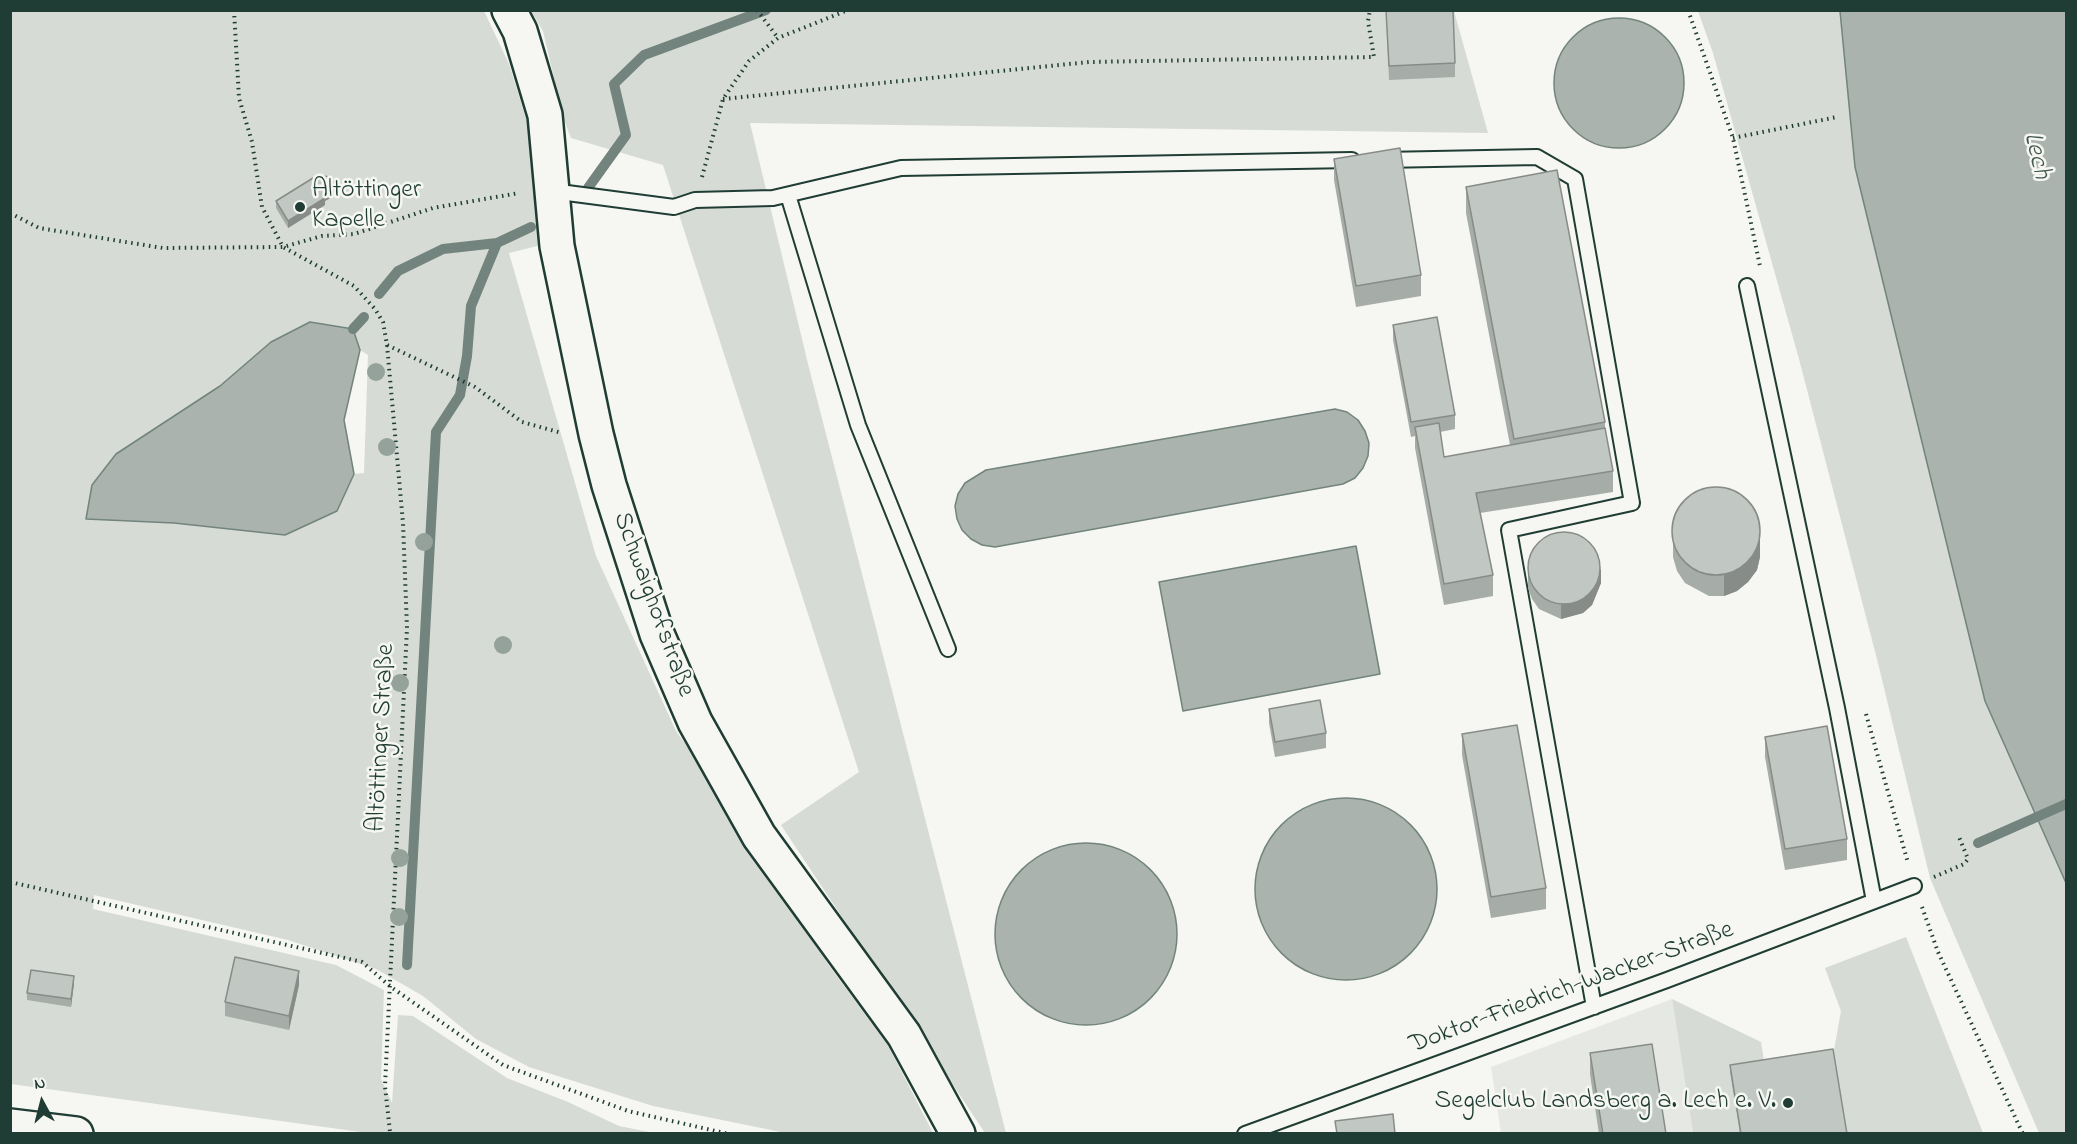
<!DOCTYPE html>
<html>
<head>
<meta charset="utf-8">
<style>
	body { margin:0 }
	#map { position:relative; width:2077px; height:1144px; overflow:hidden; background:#f6f6f2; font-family:"Indie Flower",sans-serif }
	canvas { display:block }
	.frame { position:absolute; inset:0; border:12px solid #1f3d34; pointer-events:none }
	.north { position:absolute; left:12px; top:1072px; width:60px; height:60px; -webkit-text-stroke:4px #f6f6f2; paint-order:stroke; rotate:353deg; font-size:16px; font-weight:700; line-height:24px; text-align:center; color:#1f3d34 }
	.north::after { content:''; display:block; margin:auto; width:21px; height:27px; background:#1f3d34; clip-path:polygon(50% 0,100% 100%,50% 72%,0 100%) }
</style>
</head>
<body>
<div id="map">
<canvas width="2077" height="1144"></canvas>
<div class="frame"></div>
<div class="north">N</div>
</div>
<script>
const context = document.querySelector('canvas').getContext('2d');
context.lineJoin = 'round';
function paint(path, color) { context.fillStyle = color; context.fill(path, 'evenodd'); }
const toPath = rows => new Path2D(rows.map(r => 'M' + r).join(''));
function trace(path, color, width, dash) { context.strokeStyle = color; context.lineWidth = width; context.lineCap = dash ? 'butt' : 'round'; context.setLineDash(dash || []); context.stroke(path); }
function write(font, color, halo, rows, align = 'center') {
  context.font = font + ' "Indie Flower",sans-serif'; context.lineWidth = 5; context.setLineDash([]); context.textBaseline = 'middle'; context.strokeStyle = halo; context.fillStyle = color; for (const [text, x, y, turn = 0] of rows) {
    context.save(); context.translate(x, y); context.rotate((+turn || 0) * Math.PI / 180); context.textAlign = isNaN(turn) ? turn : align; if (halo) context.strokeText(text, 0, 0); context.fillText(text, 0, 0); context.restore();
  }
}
paint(toPath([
	[1672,999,1693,1133,1501,1133,1491,1067]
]), '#e6e8e4');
paint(toPath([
	[10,11,484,11,509,64,532,138,541,245,509,253,596,556,676,731,707,774,828,964,889,1047,933,1133,786,1133,653,1106,529,1067,476,1039,423,996,376,969,288,940,94,895,93,909,336,965,384,990,381,1079,392,1103,398,1015,413,1016,507,1078,568,1102,619,1126,654,1133,368,1133,11,1084],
	[353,329,360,350,368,355,364,473,354,474,337,511,174,523,86,519,116,454,220,386],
	[531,11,1454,11,1488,133,750,123,809,368,1006,1133,985,1133,781,825,859,772,663,165,571,138,563,117,543,31],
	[1698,11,1840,11,1855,167,1985,701,2066,883,2066,1133,2039,1133,1930,878,1878,663,1799,359,1713,53],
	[1906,937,1983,1133,1846,1133,1833,1056,1841,1011,1825,968],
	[1672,999,1761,1042,1765,1067,1730,1073,1740,1133,1693,1133]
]), '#d6dbd6');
const water = toPath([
	[1840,11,2066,11,2066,883,1985,701,1855,167,1840,11],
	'1554 83a65 65 0 1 1 130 0a65 65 0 1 1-130 0Z',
	[310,322,353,329,360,350,344,420,354,474,337,511,285,535,174,523,86,519,92,485,116,454,220,386,271,342,310,322],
	[1335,409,1347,412,1358,420,1365,431,1369,443,1368,456,1363,468,1355,478,1343,484,995,547,982,545,971,539,962,530,957,519,955,506,958,494,965,483,986,470,1335,409],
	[1356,546,1380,674,1183,711,1159,582,1356,546],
	'1255 889a91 91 0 1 1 182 0a91 91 0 1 1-182 0Z',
	'995 934a91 91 0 1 1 182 0a91 91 0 1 1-182 0Z'
]);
paint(water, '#aab3ae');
trace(water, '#72847d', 1.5);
trace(toPath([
	[588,188,626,135,614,84,644,55,766,10],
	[379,294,398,271,443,249,497,243],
	[353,329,364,317],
	[1978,843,2066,804],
	[407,965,436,432,460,395,467,356,471,306,497,243,531,227]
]), '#72847d', 10);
const lane = toPath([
	[1383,160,1537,157,1575,179,1632,503,1509,530,1594,1007],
	[552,191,674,207,695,200,773,198,901,168,1352,160],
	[788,195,858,425,948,649],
	[1747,286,1837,708,1874,901],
	[1245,1134,1667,980,1914,886]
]);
const secondary = toPath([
	[509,10,520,31,545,115,557,246,596,434,609,485,657,634,695,722,759,836,904,1035,958,1134]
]);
const highway = toPath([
	[10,1126,76,1134]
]);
trace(lane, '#1f3d34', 18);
trace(secondary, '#1f3d34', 38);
trace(highway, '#1f3d34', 38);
trace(toPath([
	[234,10,239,98,252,142,262,207,283,247,354,286,375,309,383,322,387,345,475,387,522,422,562,433],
	[757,10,778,38],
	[1688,10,1733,138,1760,266],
	[723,99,1089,62,1374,57,1368,21,1370,10],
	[1733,138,1837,117],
	[702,177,723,99,749,61,778,38,848,10],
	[10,213,39,228,163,248,283,247,322,236,354,234,433,208,519,193],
	[387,345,403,523,407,628,385,1086,390,1132],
	[1866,714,1908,863],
	[1934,877,1964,864,1968,859,1959,837],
	[10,882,362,962,391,987,503,1065,628,1111,729,1134],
	[1922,907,1938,952,2023,1134]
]), '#1f3d34', 4, [1.5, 4.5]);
trace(lane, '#f6f6f2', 14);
trace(secondary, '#f6f6f2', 33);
trace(highway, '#f6f6f2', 33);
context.fillStyle = '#94a29b';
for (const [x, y] of [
	[376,372],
	[387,447],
	[424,542],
	[503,645],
	[400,683],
	[400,858],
	[399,917]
]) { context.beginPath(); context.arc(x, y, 9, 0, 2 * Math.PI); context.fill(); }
paint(toPath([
	[1386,10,1455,63,1455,77,1389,80],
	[1334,159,1421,275,1421,296,1356,307,1334,180],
	[315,182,334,191,332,197,325,201,325,205,288,228,276,208,276,201],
	[1466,187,1605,422,1605,428,1613,471,1613,492,1480,513,1493,575,1493,596,1444,605,1415,448,1415,436,1411,437,1393,340,1393,325,1455,415,1455,429,1440,432,1444,457,1510,445,1466,213],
	[1673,536,1760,557,1757,570,1748,582,1737,591,1724,596,1709,596,1685,583,1677,571,1673,557],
	[1528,573,1601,583,1592,605,1583,613,1561,619,1539,609,1532,599,1528,588],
	[1269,709,1326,733,1326,748,1275,757,1269,723],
	[1462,734,1546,888,1546,909,1491,918,1462,755],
	[1765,737,1847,839,1847,860,1785,870,1765,757],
	[74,983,71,1007,27,1000,27,993],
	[299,985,289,1030,225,1016,225,1002],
	[1590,1053,1666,1134,1599,1134,1590,1074],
	[1730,1065,1847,1134,1740,1134,1730,1073]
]), '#a6aca8');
paint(toPath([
	[334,183,334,191,332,197,325,201,325,205,288,228,288,221,323,195],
	[1760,536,1760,557,1757,570,1748,582,1737,591,1724,596,1724,575],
	[1601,569,1601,583,1592,605,1583,613,1561,619,1561,605],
	[299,971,299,985,289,1030,289,1016],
	[74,976,74,983,71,1007,71,999]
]), '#878c88');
const building = toPath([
	[1386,10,1453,10,1455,63,1389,66,1386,10],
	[1400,148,1421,275,1356,286,1334,159,1400,148],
	[1557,170,1605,422,1514,439,1466,187,1557,170],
	[323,176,330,177,334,183,332,190,323,195,325,198,288,221,276,201,313,178,315,182,323,176],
	[1437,317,1455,415,1411,422,1393,325,1437,317],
	[1439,423,1444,457,1605,428,1613,471,1476,493,1493,575,1444,584,1415,427,1439,423],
	'1672 531a44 44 0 1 1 88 0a44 44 0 1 1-88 0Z',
	'1528 568a36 36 0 1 1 72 0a36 36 0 1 1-72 0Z',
	[1320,700,1326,733,1275,742,1269,709,1320,700],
	[1517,725,1546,888,1491,897,1462,734,1517,725],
	[1827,726,1847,839,1785,849,1765,737,1827,726],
	[235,957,299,971,289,1016,225,1002,235,957],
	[31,970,74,976,71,999,27,993,31,970],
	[1652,1044,1666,1134,1603,1134,1590,1053,1652,1044],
	[1833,1049,1847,1134,1741,1134,1730,1065,1833,1049],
	[1393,1114,1395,1134,1337,1134,1335,1121,1393,1114]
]);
paint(building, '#c1c8c3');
trace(building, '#878c88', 1.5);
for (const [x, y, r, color] of [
	[300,207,6,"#1f3d34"],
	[1788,1103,6,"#1f3d34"]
]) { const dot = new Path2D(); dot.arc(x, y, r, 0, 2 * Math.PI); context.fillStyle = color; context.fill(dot); trace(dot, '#f6f6f2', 2); }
write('26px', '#1f3d34', '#f6f6f2', [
	["Altöttinger",312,192],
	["Kapelle",312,222],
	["Segelclub Landsberg a. Lech e. V.",1776,1103,"right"]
], 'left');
write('26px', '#1f3d34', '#f6f6f2', [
	["Schwaighofstraße",652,605,70],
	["Altöttinger Straße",383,738,-87],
	["Doktor-Friedrich-Wacker-Straße",1572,989,-20]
]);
write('italic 27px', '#425a52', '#f6f6f2', [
	["Lech",2035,156,77]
]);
</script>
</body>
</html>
